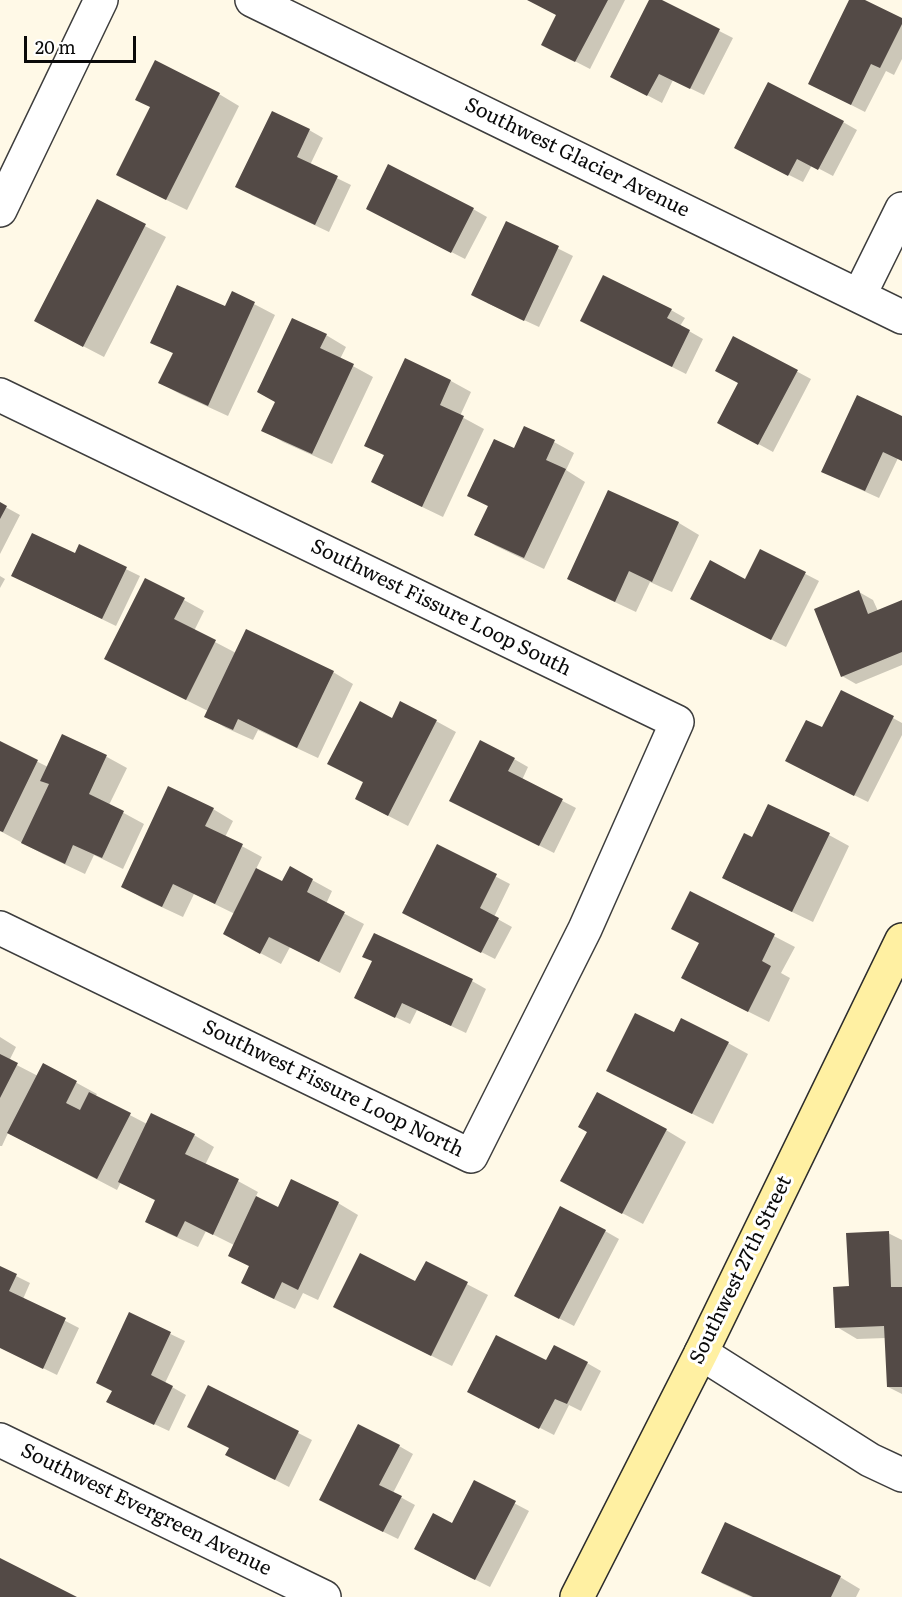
<!DOCTYPE html>
<html>
<head>
<meta charset="utf-8">
<style>
	body { margin:0 }
	#map { position:relative; width:902px; height:1597px; overflow:hidden; background:#fff9e7; font-family:Literata,serif }
	canvas { display:block }
	.scale { position:absolute; left:24px; top:36px; width:112px; height:27px; box-sizing:border-box; border:3px solid #0a0a0a; border-top:0; padding-left:8px; font-size:18px; line-height:21px; white-space:nowrap; color:#0a0a0a; -webkit-text-stroke:4px #fff; paint-order:stroke }
</style>
</head>
<body>
<div id="map">
<canvas width="902" height="1597"></canvas>
<div class="scale">20 m</div>
</div>
<script>
const context = document.querySelector('canvas').getContext('2d');
context.lineJoin = 'round';
function paint(path, color) { context.fillStyle = color; context.fill(path, 'evenodd'); }
const toPath = rows => new Path2D(rows.map(r => 'M' + r).join(''));
function trace(path, color, width, dash) { context.strokeStyle = color; context.lineWidth = width; context.lineCap = dash ? 'butt' : 'round'; context.setLineDash(dash || []); context.stroke(path); }
function write(font, color, halo, rows, align = 'center') {
  context.font = font + ' Literata,serif'; context.lineWidth = 6; context.setLineDash([]); context.textBaseline = 'middle'; context.strokeStyle = halo; context.fillStyle = color; for (const [text, x, y, turn = 0] of rows) {
    context.save(); context.translate(x, y); context.rotate((+turn || 0) * Math.PI / 180); context.textAlign = isNaN(turn) ? turn : align; if (halo) context.strokeText(text, 0, 0); context.fillText(text, 0, 0); context.restore();
  }
}
paint(toPath([
	[529,0,625,0,590,69,557,52,558,15],
	[650,0,658,0,733,38,704,95,673,80,662,103,626,84],
	[851,0,861,0,902,20,902,59,894,75,886,71,865,112,810,84],
	[219,94,239,106,187,210,138,186,152,108],
	[843,122,857,130,833,176,812,165,803,182,749,155],
	[309,130,323,138,310,165,351,185,329,232,251,195],
	[97,201,166,237,104,357,56,332],
	[473,209,487,217,465,259,381,216],
	[507,223,573,256,539,327,487,303],
	[233,293,275,315,228,416,180,394,160,383,174,354,152,342,226,308],
	[671,310,685,318,680,326,703,339,686,374,595,328],
	[326,335,346,347,340,359,373,377,332,464,283,442,263,430],
	[734,338,811,379,773,452,733,430,739,383],
	[405,360,451,381,471,392,460,416,484,429,443,517,393,493,373,482,385,456,366,445],
	[902,418,902,461,898,458,879,498,837,479,823,471],
	[554,442,574,453,566,470,585,482,544,569,496,546,476,534,489,507,469,495,515,450],
	[609,492,679,523,699,535,672,592,650,582,636,612,589,590,569,579],
	[0,504,20,515,0,554],
	[79,546,140,576,116,626,27,583,75,555],
	[761,551,819,581,786,647,705,606,746,581],
	[0,576,5,579,0,588],
	[859,592,873,600,878,611,902,602,902,665,856,684,842,676],
	[184,600,204,611,194,631,236,653,333,672,353,684,318,758,258,730,253,740,226,728,206,716,208,711,126,670],
	[893,718,902,723,902,735,868,802,801,769],
	[436,721,456,732,408,826,377,810,364,783,329,764],
	[63,736,107,757,127,768,109,805,144,824,123,869,94,855,85,874,43,854,0,831,0,743,48,767],
	[514,759,528,767,522,780,576,808,554,853,465,808],
	[213,809,233,821,225,837,262,857,256,869,283,883,312,880,332,891,326,904,364,924,340,973,290,947,281,964,245,945,235,914,194,894,183,917,142,898,123,886],
	[829,835,849,846,813,922,744,889,724,878,753,839],
	[437,846,510,884,494,917,512,927,495,959,418,920],
	[691,893,795,947,781,973,790,978,769,1022,703,989,701,943],
	[374,935,472,981,486,989,466,1033,417,1010,410,1024,370,1005],
	[675,1034,728,1043,748,1054,713,1124,628,1082],
	[0,1037,16,1047,9,1061,38,1076,44,1065,97,1094,95,1097,147,1124,194,1135,214,1147,205,1165,238,1181,258,1192,255,1198,279,1209,338,1203,358,1215,318,1300,303,1293,295,1309,263,1294,243,1283,250,1267,230,1255,234,1245,206,1231,198,1247,167,1233,147,1221,156,1201,121,1182,117,1190,8,1133,2,1146,0,1146],
	[666,1130,686,1142,643,1224,582,1192],
	[605,1231,619,1239,574,1326,529,1303],
	[888,1233,902,1240,902,1394,888,1387,886,1338,857,1339,837,1327,850,1287],
	[426,1263,488,1295,452,1366,355,1318,416,1283],
	[0,1268,30,1283,23,1299,79,1328,57,1375,0,1347],
	[129,1314,185,1341,165,1383,186,1395,169,1431,122,1409,113,1391],
	[587,1363,601,1371,581,1411,569,1405,554,1435,483,1399],
	[208,1387,312,1440,289,1487,227,1455,230,1449],
	[399,1446,413,1454,393,1493,415,1505,398,1539,335,1508],
	[474,1482,529,1511,490,1587,430,1557,453,1525],
	[703,1573,840,1577,860,1589,856,1597,751,1597,723,1584]
]), '#0003');
paint(toPath([
	[527,0,608,0,575,62,541,45,556,15],
	[649,0,662,0,720,29,690,89,659,74,647,96,610,77],
	[849,0,865,0,902,18,902,24,880,68,871,64,851,105,808,84],
	[155,60,220,93,166,200,116,175,150,107,135,100],
	[768,82,844,121,818,170,797,159,788,176,734,148],
	[272,111,310,129,297,157,338,176,315,225,235,187],
	[388,164,474,208,451,253,366,209],
	[97,199,146,224,83,347,34,321],
	[506,221,559,246,524,321,471,295],
	[603,275,672,309,667,318,690,330,672,367,580,321],
	[177,285,225,306,232,291,255,302,208,406,158,383,173,353,150,343],
	[292,318,327,334,320,348,354,364,312,454,261,431,275,402,257,392],
	[733,336,798,370,758,445,717,423,738,383,715,371],
	[405,358,451,380,440,405,464,416,422,507,371,482,384,455,364,446],
	[857,395,902,416,902,461,883,452,865,491,821,472],
	[524,426,555,440,546,460,566,469,524,558,474,535,488,506,467,496,494,439,514,448],
	[608,490,679,522,652,582,629,571,615,602,567,579],
	[0,502,7,506,0,519],
	[32,533,75,553,79,544,127,567,102,619,11,576],
	[760,549,806,572,771,640,690,599,710,560,745,579],
	[145,578,185,598,174,619,216,640,186,700,104,659],
	[859,590,868,614,902,600,902,652,841,677,814,609],
	[246,629,334,671,297,748,238,719,233,730,204,717],
	[841,690,894,716,854,796,785,761,806,720,822,727],
	[360,701,392,718,400,701,437,720,388,816,355,799,363,782,327,764],
	[62,734,107,755,89,794,124,811,102,858,73,845,65,864,21,843,49,784,40,781],
	[480,740,515,758,508,771,563,799,539,846,449,801],
	[0,741,38,760,3,832,0,831],
	[168,786,214,808,205,826,243,844,215,904,173,884,162,907,121,887],
	[768,804,830,833,792,912,722,878,744,833,752,837],
	[437,844,497,874,480,908,499,918,481,953,402,913],
	[290,866,313,879,307,892,345,912,319,962,269,937,260,954,223,934,256,868,282,881],
	[690,891,775,934,762,961,771,966,748,1012,681,978,699,943,671,929],
	[374,933,473,979,451,1026,402,1003,395,1018,354,998,372,961,362,957],
	[635,1013,674,1032,681,1018,729,1042,692,1114,606,1071],
	[0,1054,18,1063,0,1098],
	[43,1063,77,1081,66,1103,80,1110,89,1092,131,1113,97,1179,7,1133],
	[597,1092,667,1129,622,1214,560,1181,587,1132,578,1127],
	[151,1113,195,1134,185,1154,239,1179,213,1235,185,1221,177,1237,145,1222,155,1200,118,1182],
	[291,1179,339,1202,298,1290,282,1282,274,1299,241,1283,249,1266,228,1256,256,1196,278,1207],
	[560,1206,606,1230,559,1319,514,1296],
	[889,1231,891,1287,902,1287,902,1387,887,1387,884,1326,835,1328,833,1287,849,1286,846,1233],
	[360,1253,415,1281,426,1261,468,1282,431,1356,333,1307],
	[0,1266,17,1274,9,1291,66,1318,43,1369,0,1348],
	[129,1312,171,1332,151,1375,173,1386,154,1425,106,1402,112,1391,96,1383],
	[496,1335,546,1360,554,1345,588,1362,567,1404,555,1399,539,1429,467,1392],
	[208,1385,299,1431,275,1480,225,1455,229,1448,187,1427],
	[358,1424,400,1445,379,1485,402,1496,383,1532,319,1500],
	[474,1480,516,1501,475,1580,414,1549,433,1513,452,1523],
	[725,1522,841,1576,831,1597,753,1597,701,1573],
	[0,1558,77,1597,0,1597]
]), '#534a46');
const street = toPath([
	[252,0,902,317],
	[0,210,101,0],
	[859,296,902,209],
	[0,395,677,722,585,929,471,1156,0,928],
	[701,1353,870,1460,902,1475],
	[0,1440,324,1597]
]);
const secondary = toPath([
	[577,1597,701,1353,902,940]
]);
trace(street, '#3d3d3d', 36);
trace(secondary, '#2c2c2c', 36);
trace(street, '#fff', 33);
trace(secondary, '#fff0a2', 33);
write('20px', '#0a0a0a', '#fff', [
	["Southwest Glacier Avenue",577,158,26],
	["Southwest Fissure Loop South",441,608,26],
	["Southwest Fissure Loop North",333,1089,26],
	["Southwest 27th Street",741,1270,-64],
	["Southwest Evergreen Avenue",146,1510,26]
]);
</script>
</body>
</html>
